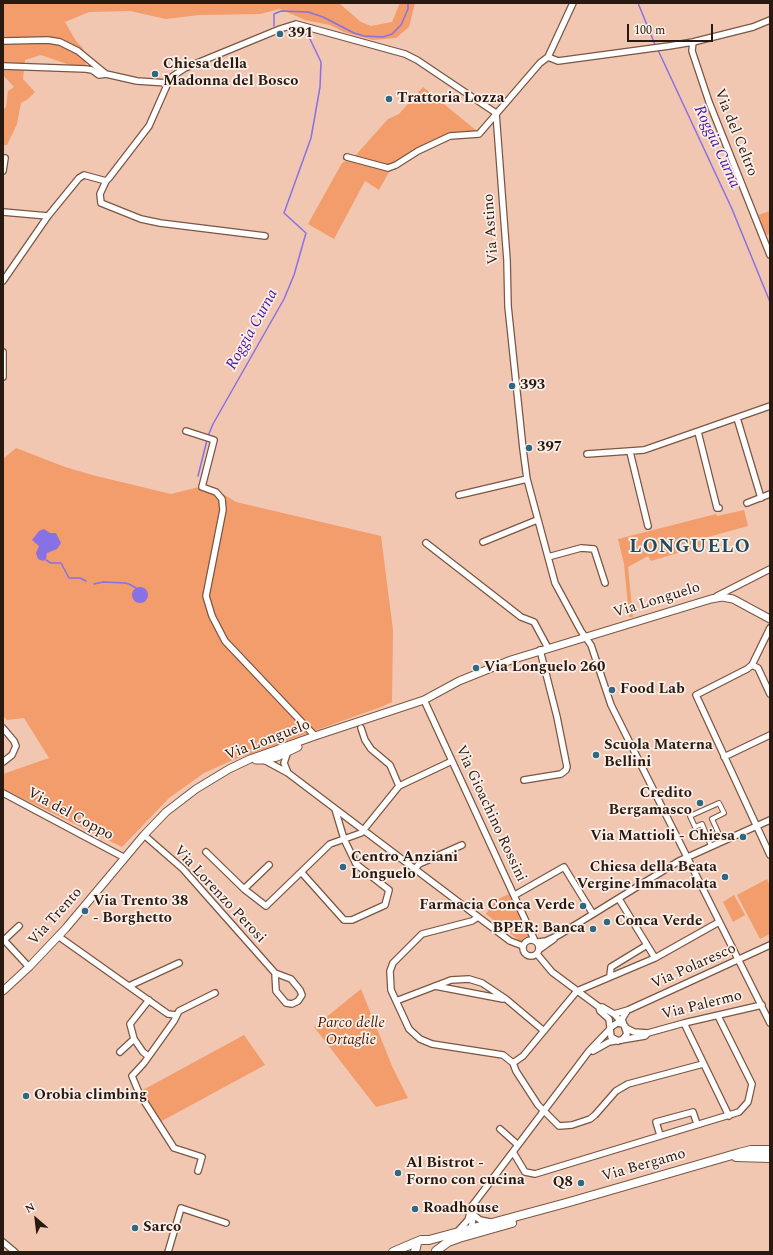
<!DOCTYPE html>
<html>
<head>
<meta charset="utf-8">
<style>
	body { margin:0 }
	#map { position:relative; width:773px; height:1255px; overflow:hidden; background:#f1c7b1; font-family:Spectral,serif }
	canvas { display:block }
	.frame { position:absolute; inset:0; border:4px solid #281911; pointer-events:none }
	.north { position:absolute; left:16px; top:1199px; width:40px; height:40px; -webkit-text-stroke:3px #fcefe8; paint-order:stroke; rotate:332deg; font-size:11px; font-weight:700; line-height:16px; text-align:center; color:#281911 }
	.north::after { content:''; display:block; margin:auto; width:14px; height:18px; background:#281911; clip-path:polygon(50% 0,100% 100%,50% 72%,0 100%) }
	.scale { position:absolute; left:627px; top:24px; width:86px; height:18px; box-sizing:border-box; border:2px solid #281911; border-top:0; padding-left:5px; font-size:12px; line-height:14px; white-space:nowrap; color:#281911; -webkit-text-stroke:3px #fcefe8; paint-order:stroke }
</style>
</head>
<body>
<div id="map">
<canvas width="773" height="1255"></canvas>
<div class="frame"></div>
<div class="north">N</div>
<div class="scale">100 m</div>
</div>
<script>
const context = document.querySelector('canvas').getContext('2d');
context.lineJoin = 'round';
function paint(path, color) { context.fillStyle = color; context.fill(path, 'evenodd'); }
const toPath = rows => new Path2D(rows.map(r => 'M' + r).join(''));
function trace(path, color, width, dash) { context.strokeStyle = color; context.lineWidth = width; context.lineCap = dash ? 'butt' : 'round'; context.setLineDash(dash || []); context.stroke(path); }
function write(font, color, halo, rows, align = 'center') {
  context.font = font + ' Spectral,serif'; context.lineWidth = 3.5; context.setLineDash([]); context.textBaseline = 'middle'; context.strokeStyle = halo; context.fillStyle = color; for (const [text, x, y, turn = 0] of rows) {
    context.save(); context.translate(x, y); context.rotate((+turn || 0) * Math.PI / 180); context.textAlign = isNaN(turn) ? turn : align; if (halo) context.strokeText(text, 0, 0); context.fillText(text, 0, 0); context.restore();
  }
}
paint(toPath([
	[3,3,339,3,361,22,371,26,392,22,400,3,415,3,409,27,396,38,373,40,344,32,330,25,305,20,280,9,260,14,199,15,166,19,130,11,89,12,65,22,76,41,83,48,86,65,70,65,41,55,25,60,23,79,35,92,28,99,21,103,17,124,7,145,3,145,3,110,6,107,8,91,14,87,3,75],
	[423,87,477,131,452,132,420,147,394,163,379,190,365,181,334,239,308,224,342,163,355,156,388,119,399,114],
	[770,211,770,234,766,235,758,215],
	[16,448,65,467,96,476,171,494,203,486,215,489,236,502,381,536,393,630,392,702,381,707,233,760,204,773,169,798,122,847,3,789,3,774,49,758,24,718,7,720,3,716,3,459],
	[744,510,748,526,701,539,701,546,651,561,648,556,628,567,633,617,629,617,624,564,618,539,716,514,717,516],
	[767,879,770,886,770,934,760,939,737,895],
	[509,894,529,936,523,938,521,942,486,914,496,900],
	[734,895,745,915,733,922,723,902],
	[361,989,392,1066,408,1098,376,1107,314,1027],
	[244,1035,265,1065,160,1122,141,1091]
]), '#f39c6c');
paint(toPath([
	[44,529,50,533,56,533,61,543,57,549,47,553,46,559,43,561,38,559,36,553,39,546,32,540,39,531],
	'132 595a8 8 0 1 1 16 0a8 8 0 1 1-16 0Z'
]), '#8871e5');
trace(toPath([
	[638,3,656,47],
	[274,26,274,14,281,11,308,12,323,17,354,33,364,36,383,37,392,34,401,25,408,9,408,3],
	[658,50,732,209,770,302],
	[208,436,213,424,284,299,294,275,306,233,284,213,311,138,320,87,321,62,310,39,304,33,290,31],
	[198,476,207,440],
	[46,560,51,563,61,563,69,578,80,578,86,581],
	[94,584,103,582,125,583,129,584,136,588]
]), '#8871e5', 1.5);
const pedestrian = toPath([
	[711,846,702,824,695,827,690,816,719,803,724,813,712,819,722,841]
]);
const minor = toPath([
	[3,41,48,40,60,42,78,51,106,74,137,81,168,83],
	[693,42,692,51,709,102,770,255],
	[548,57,558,61,669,46,693,42,753,27,770,20],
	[3,66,86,69,92,70,99,75,106,74],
	[496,113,507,260,508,306,523,449,527,479,555,583,581,631,591,645,611,705,770,1023],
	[347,157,388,168,396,165,418,151,450,136,479,134,540,63,548,57,573,3],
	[3,171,5,158],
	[106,181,100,194,101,203,141,219,160,223,265,236],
	[3,212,48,216],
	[3,281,48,216,79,178,84,175,106,181,109,178,149,126,168,83,173,76,185,68,280,29,296,24,405,54,417,60,496,113],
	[3,352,3,377],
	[737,418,761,498],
	[186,431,214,440,202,487,216,492,222,499,223,510,206,596,212,616,225,641,315,736],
	[698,432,717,508,719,508],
	[630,452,648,526],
	[587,454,644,450,770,406],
	[459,495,527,479],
	[747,503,770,494],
	[483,542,537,520],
	[426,543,521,617,534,622,548,648],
	[548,557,581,548,594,549,605,583],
	[717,596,770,569],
	[770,628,752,665,747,669,696,695,770,855],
	[752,665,758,668,770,694],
	[424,700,534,939],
	[3,728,14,741,16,746,12,755,3,762],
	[361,728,365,740,371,749,390,765,399,786],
	[724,757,770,735],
	[264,760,288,773,510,941,523,946],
	[288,773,284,763,288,751],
	[524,780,561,774,566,770,567,767,557,717,540,650],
	[3,793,125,858],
	[144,835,183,869,275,973,291,979,300,990,302,995,298,1001,292,1004,286,1003,276,991,275,973],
	[206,852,244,889,266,906,330,844,361,833,399,786,452,761],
	[415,869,419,864,462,845],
	[302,873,344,920,352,920,385,905,389,890,356,864,344,839,335,809],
	[244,889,269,865],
	[515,895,564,867,593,914],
	[619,899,655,958],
	[478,917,472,921,422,934,393,963,390,971,391,990,409,1029,420,1039,432,1044,503,1055,513,1063,516,1071,538,1105,559,1126,572,1125,590,1119,595,1115,616,1091,628,1084,703,1064],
	[58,936,168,1014,176,1015],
	[3,939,29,967],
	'523 948a8 8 0 1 1 16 0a8 8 0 1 1-16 0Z',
	[3,941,19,926],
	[538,942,546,941,559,935,679,861,770,820],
	[540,949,554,939],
	[537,954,552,972,599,1007,602,1007,614,1014,625,1026],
	[610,976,611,967,647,945],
	[129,986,179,963],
	[435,986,503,999],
	[396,1001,451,980,469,979,482,983,506,999,544,1031],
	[599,1007,600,1011,609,1019,610,1028],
	[614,1014,628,1010,770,945],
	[684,1023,729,1116],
	[626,1028,634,1032,648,1033],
	[622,1040,627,1034,622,1019,627,1011],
	[618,1041,611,1037,610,1028,617,1023,623,1024],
	[593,1051,609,1042,645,1036,648,1033,684,1023,762,1005],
	[120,1052,134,1039],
	[148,1056,143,1052,134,1039,130,1024,149,1000],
	[513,1063,523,1056,577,991,655,958,719,922],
	[500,1129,518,1145],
	[660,1135,656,1122,693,1112,697,1124],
	[513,1152,525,1172,535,1174,739,1112,748,1102,752,1084,718,1016],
	[198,1171,202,1157,174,1148,139,1093,132,1076,144,1063,174,1021,179,1011,215,993],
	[474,1215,480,1220,490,1222],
	[471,1230,475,1205],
	[457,1232,468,1220,472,1206,589,1051,609,1030],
	[3,1242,15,1252],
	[168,1252,181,1208,226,1223]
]);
const tertiary = toPath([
	[256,760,264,760,277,757,298,747],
	[3,991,29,967,66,928,144,835,166,812,196,789,229,769,250,759,315,736,424,700,459,681,511,660,711,599,722,597,733,599,770,619]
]);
const secondary = toPath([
	[736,1157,770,1158],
	[436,1251,448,1242,459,1238,512,1223],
	[393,1252,421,1240,429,1240,566,1203,739,1153,751,1150,770,1150],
	[415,1252,417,1243]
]);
trace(pedestrian, '#7a5643', 6);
trace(minor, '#7a5643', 8);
trace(tertiary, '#7a5643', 9);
trace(secondary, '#7a5643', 10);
trace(pedestrian, '#fff', 4);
trace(minor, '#fff', 5.5);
trace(tertiary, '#fff', 7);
trace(secondary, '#fff', 8);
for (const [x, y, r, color] of [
	[280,34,4,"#2e6881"],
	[155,74,4,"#2e6881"],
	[389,99,4,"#2e6881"],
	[512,386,4,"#2e6881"],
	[529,448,4,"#2e6881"],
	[476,668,4,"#2e6881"],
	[612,690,4,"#2e6881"],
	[596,755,4,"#2e6881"],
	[700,803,4,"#2e6881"],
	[743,837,4,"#2e6881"],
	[343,867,4,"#2e6881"],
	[725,877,4,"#2e6881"],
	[583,906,4,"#2e6881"],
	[85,911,4,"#2e6881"],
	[607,922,4,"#2e6881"],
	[593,929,4,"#2e6881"],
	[26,1096,4,"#2e6881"],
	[398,1173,4,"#2e6881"],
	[581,1183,4,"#2e6881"],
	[415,1209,4,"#2e6881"],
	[135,1228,4,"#2e6881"]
]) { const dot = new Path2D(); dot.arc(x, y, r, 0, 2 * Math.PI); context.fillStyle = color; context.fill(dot); trace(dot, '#fcefe8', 1.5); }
write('bold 15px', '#281911', '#fcefe8', [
	["391",288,34],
	["Chiesa della",163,65],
	["Madonna del Bosco",163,82],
	["Trattoria Lozza",397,99],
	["393",520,386],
	["397",537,448],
	["Via Longuelo 260",484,668],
	["Food Lab",620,690],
	["Scuola Materna",604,746],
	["Bellini",604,763],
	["Credito",692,794,"right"],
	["Bergamasco",692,811,"right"],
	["Via Mattioli - Chiesa",735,837,"right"],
	["Centro Anziani",351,858],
	["Longuelo",351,875],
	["Chiesa della Beata",717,868,"right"],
	["Vergine Immacolata",717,885,"right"],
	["Via Trento 38",93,902],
	["- Borghetto",93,919],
	["Farmacia Conca Verde",575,906,"right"],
	["Conca Verde",615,922],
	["BPER: Banca",585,929,"right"],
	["Orobia climbing",34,1096],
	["Al Bistrot -",406,1164],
	["Forno con cucina",406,1181],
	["Q8",573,1183,"right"],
	["Roadhouse",423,1209],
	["Sarco",143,1228]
], 'left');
write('15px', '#281911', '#fcefe8', [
	["Via del Celtro",735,133,68],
	["Via Astino",492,229,-94],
	["Via Longuelo",657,601,-17],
	["Via Longuelo",268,741,-21],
	["Via Gioachino Rossini",490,814,65],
	["Via del Coppo",70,815,28],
	["Via Lorenzo Perosi",219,895,47],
	["Via Trento",56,917,-48],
	["Via Polaresco",694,967,-24],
	["Via Palermo",702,1006,-14],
	["Via Bergamo",644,1166,-16]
]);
write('italic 15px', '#4b1e00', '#fcefe8', [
	["Parco delle",351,1024],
	["Ortaglie",351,1041]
]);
write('italic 16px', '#4a18a4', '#fcefe8', [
	["Roggia Curna",716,147,65],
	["Roggia Curna",253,330,-61]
]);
context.letterSpacing = '1px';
write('bold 19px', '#1d4b5f', '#fcefe8', [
	["LONGUELO",690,548]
]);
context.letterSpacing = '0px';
</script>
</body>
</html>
